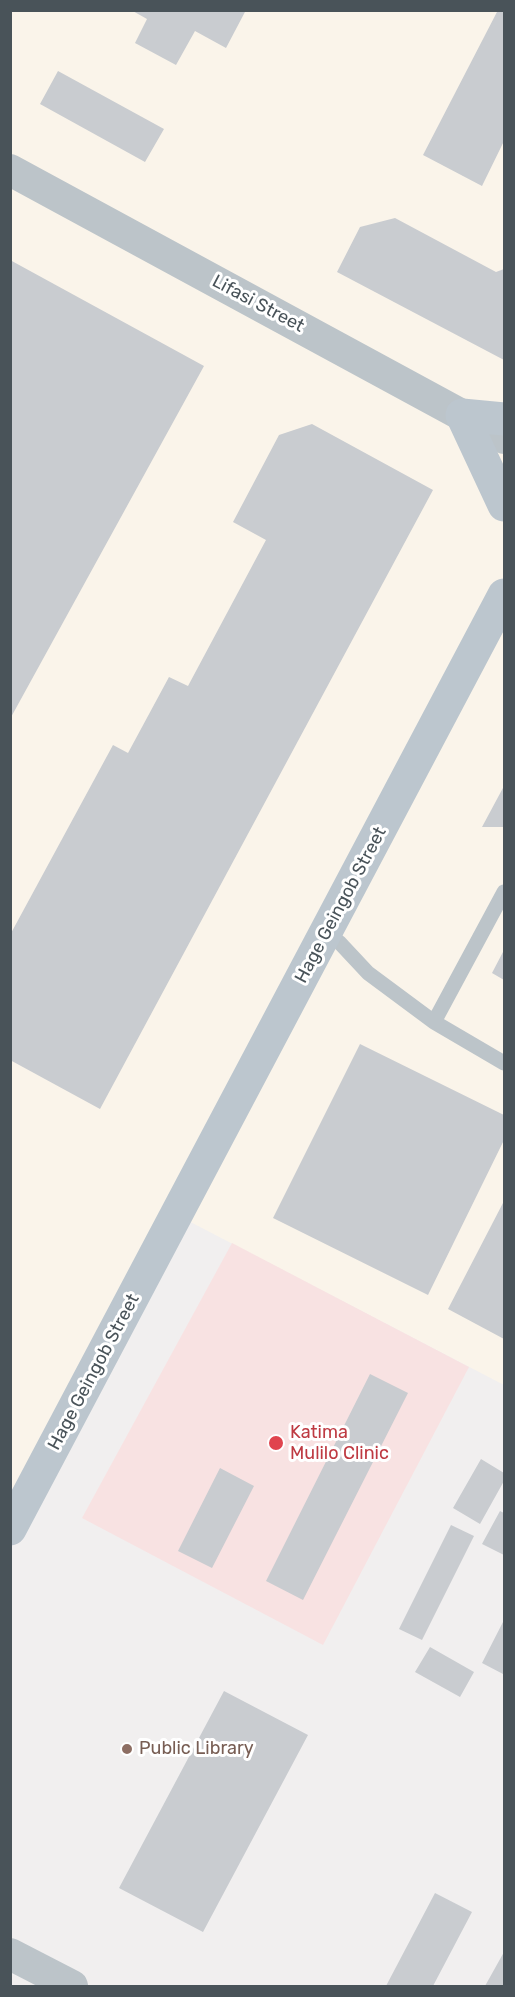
<!DOCTYPE html>
<html>
<head>
<meta charset="utf-8">
<style>
	body { margin:0 }
	#map { position:relative; width:515px; height:1997px; overflow:hidden; background:#f1efef; font-family:Rubik,sans-serif }
	canvas { display:block }
	.frame { position:absolute; inset:0; border:12px solid #495359; pointer-events:none }
</style>
</head>
<body>
<div id="map">
<canvas width="515" height="1997"></canvas>
<div class="frame"></div>
</div>
<script>
const context = document.querySelector('canvas').getContext('2d');
context.lineJoin = 'round';
function paint(path, color) { context.fillStyle = color; context.fill(path, 'evenodd'); }
const toPath = rows => new Path2D(rows.map(r => 'M' + r).join(''));
function trace(path, color, width, dash) { context.strokeStyle = color; context.lineWidth = width; context.lineCap = dash ? 'butt' : 'round'; context.setLineDash(dash || []); context.stroke(path); }
function write(font, color, halo, rows, align = 'center') {
  context.font = font + ' Rubik,sans-serif'; context.lineWidth = 6; context.setLineDash([]); context.textBaseline = 'middle'; context.strokeStyle = halo; context.fillStyle = color; for (const [text, x, y, turn = 0] of rows) {
    context.save(); context.translate(x, y); context.rotate((+turn || 0) * Math.PI / 180); context.textAlign = isNaN(turn) ? turn : align; if (halo) context.strokeText(text, 0, 0); context.fillText(text, 0, 0); context.restore();
  }
}
paint(toPath([
	[11,11,504,11,504,1385,177,1215,11,1529]
]), '#faf4ea');
paint(toPath([
	[232,1243,469,1367,323,1645,82,1518]
]), '#f8e2e2');
paint(toPath([
	[131,10,246,10,226,48,195,31,176,65,135,43,147,19],
	[498,10,504,10,504,141,482,186,423,155],
	[58,71,164,129,145,162,40,104],
	[395,218,496,272,504,269,504,360,337,272,360,227],
	[10,260,204,366,10,719],
	[312,424,433,490,100,1109,10,1060,10,935,113,745,128,753,169,677,188,686,266,540,233,522,279,435],
	[504,786,504,827,482,827],
	[504,950,504,980,492,973],
	[360,1044,504,1115,504,1140,428,1295,273,1218],
	[504,1201,504,1339,448,1309],
	[370,1374,408,1393,303,1600,266,1581],
	[481,1459,504,1473,504,1481,480,1524,453,1508],
	[220,1468,254,1486,212,1568,178,1551],
	[500,1511,504,1513,504,1555,482,1544],
	[451,1525,474,1536,422,1640,399,1629],
	[504,1620,504,1672,503,1674,482,1663],
	[430,1647,474,1672,460,1697,415,1672],
	[224,1691,308,1735,203,1932,119,1888],
	[435,1893,472,1912,433,1986,386,1986],
	[504,1952,504,1986,485,1986]
]), '#c9ccd0');
trace(toPath([
	[339,942,368,973,434,1022,504,1063],
	[434,1022,504,892]
]), '#bcc4c9', 15);
trace(toPath([
	[10,170,504,438],
	[10,1954,72,1986]
]), '#bcc4c9', 32);
trace(toPath([
	[504,419,462,415,504,505],
	[10,1529,504,595]
]), '#bcc6ce', 33);
for (const [x, y, r, color] of [
	[276,1443,8,"#e0444e"],
	[127,1749,6,"#8d6e63"]
]) { const dot = new Path2D(); dot.arc(x, y, r, 0, 2 * Math.PI); context.fillStyle = color; context.fill(dot); trace(dot, '#fff', 2); }
write('18px', '#495359', '#fff', [
	["Lifasi Street",258,304,28],
	["Hage Geingob Street",341,905,-62],
	["Hage Geingob Street",94,1372,-62]
]);
write('18px', '#be3a42', '#fff', [
	["Katima",290,1433],
	["Mulilo Clinic",290,1454]
], 'left');
write('18px', '#785e54', '#fff', [
	["Public Library",139,1749]
], 'left');
</script>
</body>
</html>
